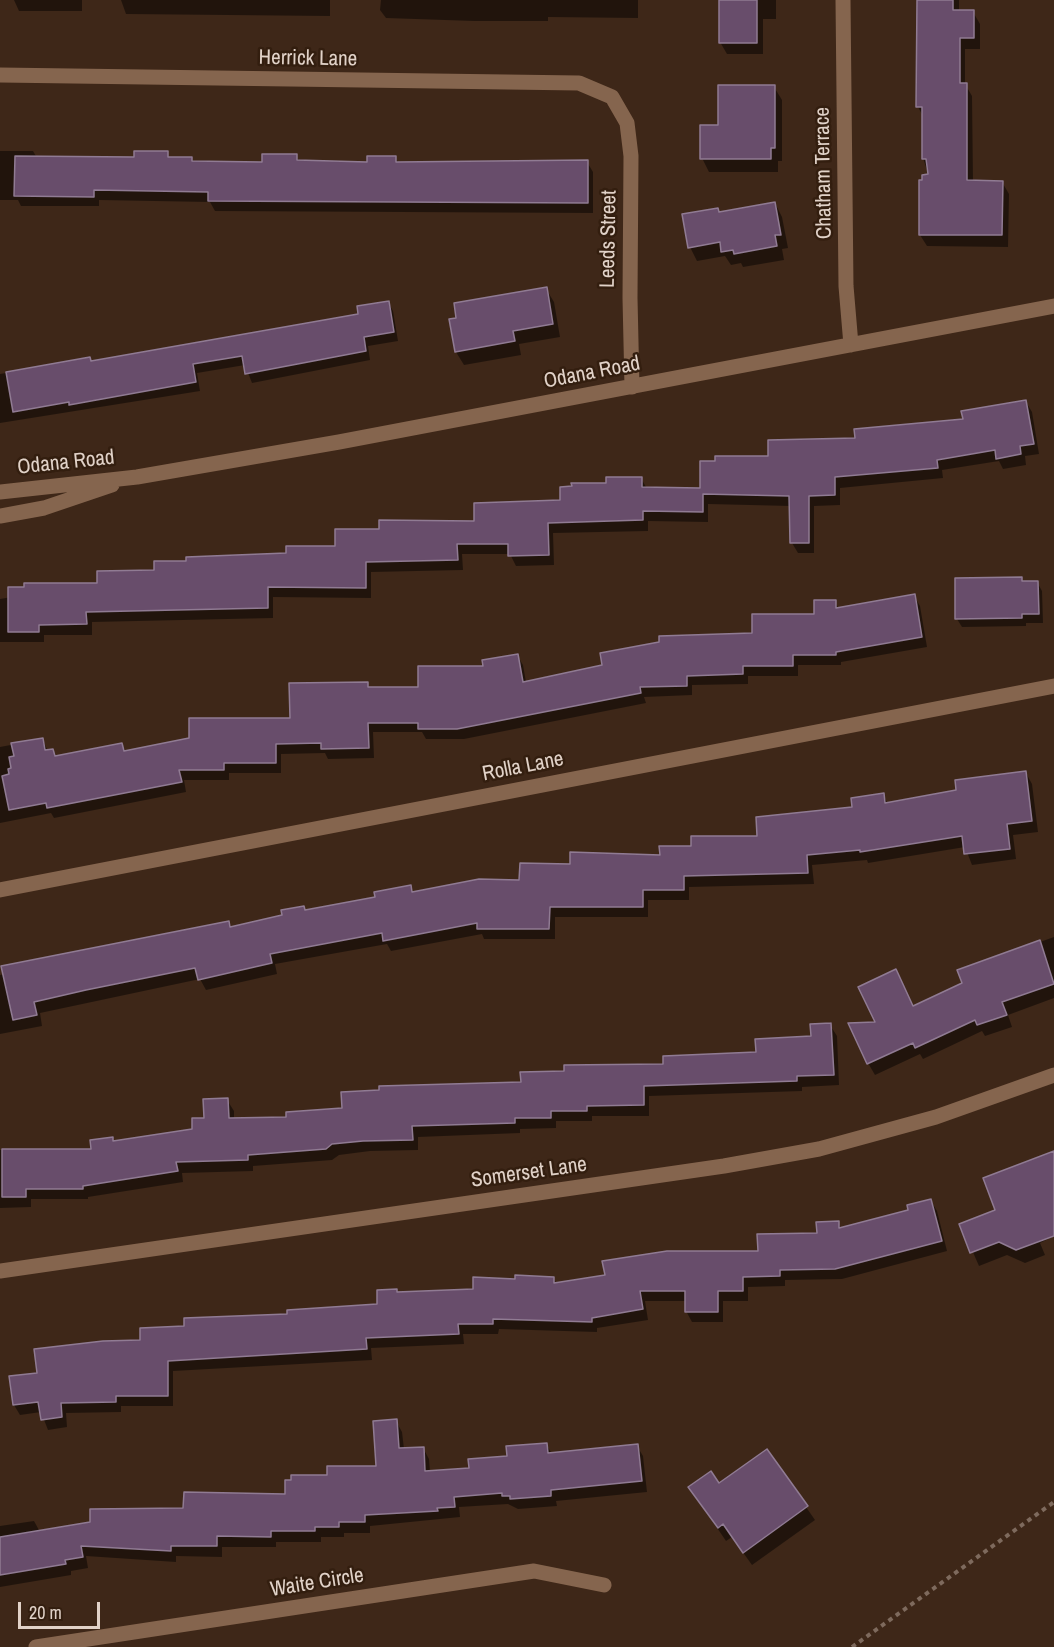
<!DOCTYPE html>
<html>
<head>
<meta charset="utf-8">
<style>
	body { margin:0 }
	#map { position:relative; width:1054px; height:1647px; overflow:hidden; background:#3e2718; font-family:"Archivo Narrow",sans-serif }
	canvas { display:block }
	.scale { position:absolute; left:18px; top:1602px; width:82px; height:27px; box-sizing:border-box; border:3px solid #e1d2c8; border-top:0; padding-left:8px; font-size:18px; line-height:21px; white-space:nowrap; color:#e1d2c8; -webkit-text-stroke:4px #331e0f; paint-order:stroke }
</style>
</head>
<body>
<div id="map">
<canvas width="1054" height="1647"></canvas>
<div class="scale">20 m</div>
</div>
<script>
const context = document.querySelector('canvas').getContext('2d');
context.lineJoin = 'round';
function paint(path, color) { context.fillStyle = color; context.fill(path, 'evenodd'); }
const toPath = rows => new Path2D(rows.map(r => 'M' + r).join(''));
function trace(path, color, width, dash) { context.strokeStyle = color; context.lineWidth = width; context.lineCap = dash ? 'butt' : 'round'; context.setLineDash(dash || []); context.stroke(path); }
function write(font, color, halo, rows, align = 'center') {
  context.font = font + ' "Archivo Narrow",sans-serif'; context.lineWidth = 5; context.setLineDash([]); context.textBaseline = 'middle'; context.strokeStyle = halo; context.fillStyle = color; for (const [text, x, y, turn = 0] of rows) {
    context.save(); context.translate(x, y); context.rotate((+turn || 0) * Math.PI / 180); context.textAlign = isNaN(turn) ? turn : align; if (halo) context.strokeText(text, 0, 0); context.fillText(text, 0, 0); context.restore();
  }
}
paint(toPath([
	[14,0,330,0,330,16,126,14,121,0,82,0,82,11,19,11],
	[381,0,638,0,638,18,548,17,548,21,474,21,386,18,380,10],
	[720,0,776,0,776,19,763,19,763,54,727,54,720,42],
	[918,0,959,0,959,12,973,12,980,24,980,49,965,49,965,84,972,96,973,182,1002,182,1009,194,1008,247,927,246,920,235,929,176,923,158,923,116,918,107],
	[774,87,782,100,782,161,778,161,778,172,709,172,702,158,720,126],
	[0,151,33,151,37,158,136,158,167,153,170,159,192,159,194,163,264,163,296,156,300,162,368,163,395,158,399,163,587,162,593,172,593,213,215,211,210,202,99,200,99,206,21,206,18,200,0,200],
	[775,203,782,217,788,248,782,249,784,260,743,267,741,263,731,265,725,256,697,261,690,247,718,209,720,213],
	[546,289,554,302,560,337,519,344,521,355,464,365,456,352,450,320],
	[388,302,393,311,398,341,368,346,370,360,252,383,245,365,197,373,200,391,0,423,0,374,89,359,92,362,360,316],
	[1026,402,1032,412,1039,454,1025,456,1026,465,1003,469,999,461,942,470,943,478,840,488,840,505,814,506,814,553,798,553,792,543,791,506,708,504,708,522,648,521,648,531,553,533,554,565,516,566,510,554,462,554,463,570,371,572,371,598,273,597,273,618,92,622,92,635,44,635,44,642,0,642,0,599,240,558,240,555,288,554,336,548,381,531,476,522,562,502,608,484,641,478,647,489,702,490,770,457,964,421],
	[1021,579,1023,582,1037,582,1042,591,1043,623,1026,623,1026,626,962,627,957,619],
	[914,596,920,606,927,647,841,662,841,665,798,665,798,676,748,676,748,684,692,685,692,695,644,697,646,703,464,739,426,739,422,732,373,732,374,758,328,759,325,753,281,754,281,773,229,773,229,780,184,780,186,792,54,818,51,813,0,823,0,747,42,739,48,751,53,750,57,757,122,744,126,752,291,720,367,683,370,688,420,688,517,655,523,665,526,682,753,635,815,615,835,602,839,609],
	[1026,773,1032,784,1038,832,1013,835,1016,859,972,865,965,847,868,863,867,860,812,865,814,884,689,887,689,900,648,900,648,917,555,917,555,939,484,939,482,934,391,951,387,944,275,964,277,974,206,990,200,979,40,1013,42,1026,0,1034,0,975,228,923,231,928,377,899,410,887,414,894,521,881,572,866,661,856,692,848,759,837,854,808,883,795,888,804,958,792],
	[1054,937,1054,998,1008,1015,1012,1027,985,1036,982,1031,923,1059,920,1054,875,1075,868,1063,877,1023,964,984,959,971],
	[830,1025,837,1036,839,1085,802,1087,802,1091,649,1096,649,1116,592,1116,592,1121,556,1121,556,1128,520,1129,520,1133,418,1137,418,1150,370,1151,339,1155,332,1160,253,1166,253,1171,182,1173,183,1182,88,1197,88,1199,31,1199,31,1207,0,1208,0,1150,93,1150,112,1138,114,1143,194,1130,227,1100,234,1111,234,1119,288,1119,522,1083,757,1054,812,1038],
	[1054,1154,1054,1236,1040,1243,1045,1255,1025,1263,1007,1255,979,1266,961,1225,997,1211],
	[931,1201,937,1211,947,1251,842,1279,785,1280,785,1286,748,1287,748,1301,723,1301,723,1322,692,1322,686,1311,686,1301,645,1301,648,1320,597,1328,597,1332,499,1329,498,1334,463,1334,464,1344,371,1348,372,1360,173,1371,173,1406,121,1406,121,1412,66,1413,67,1427,48,1430,41,1412,20,1415,14,1405,39,1374,186,1328,379,1305,396,1290,398,1294,474,1290,474,1279,553,1278,557,1284,759,1252,818,1234,838,1223,842,1229,910,1211],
	[396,1421,402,1432,404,1449,423,1448,429,1459,430,1472,471,1469,546,1444,552,1454,637,1446,643,1456,647,1492,556,1501,557,1506,518,1509,508,1504,459,1507,460,1517,370,1526,370,1533,344,1533,344,1537,321,1537,321,1542,276,1542,276,1547,222,1547,222,1557,176,1556,176,1562,86,1556,88,1568,71,1571,71,1575,0,1587,0,1526,34,1521,40,1532,287,1495,329,1476,378,1468],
	[767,1451,815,1520,752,1565,732,1537,726,1541,690,1488,719,1485]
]), '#0007');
const building = toPath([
	[719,0,757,0,757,43,719,43,719,0],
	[917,0,953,0,953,10,974,10,974,38,960,38,960,83,967,83,967,180,1003,181,1002,235,919,235,919,180,922,180,922,175,928,174,926,159,922,159,922,107,916,107,917,0],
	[718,85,775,85,775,148,771,148,771,159,700,159,700,125,718,125,718,85],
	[134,151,168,151,168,157,192,157,192,161,262,162,262,154,297,154,297,160,367,162,367,156,396,156,396,162,588,160,588,203,208,201,208,192,94,190,94,197,14,196,15,156,134,157,134,151],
	[775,202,781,235,775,235,777,246,734,254,733,250,721,252,720,242,688,248,682,214,718,208,719,212,775,202],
	[547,287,553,324,513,331,515,341,455,352,449,319,456,318,454,303,547,287],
	[389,301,394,332,364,337,366,351,245,374,242,356,193,364,196,382,69,405,69,402,13,412,6,372,90,357,91,361,358,314,357,306,389,301],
	[1026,400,1034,444,1020,446,1021,454,996,459,995,450,937,460,938,468,835,477,835,495,809,496,809,543,790,543,789,496,703,494,703,512,643,511,643,520,548,523,549,555,508,556,508,544,457,544,458,560,366,562,366,588,268,587,268,608,86,612,87,624,39,625,39,632,8,632,8,587,24,587,24,583,97,583,97,571,154,570,154,561,186,561,186,557,286,553,286,546,335,546,335,529,379,529,379,520,474,521,474,503,560,500,560,487,572,486,571,483,606,483,606,477,642,477,642,487,700,488,700,461,715,461,715,456,768,456,768,440,855,438,854,429,963,419,961,411,1026,400],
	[1022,577,1022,581,1038,581,1039,614,1022,614,1022,618,955,619,955,578,1022,577],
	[915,594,922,637,836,652,836,655,793,655,793,666,743,666,743,674,687,676,687,686,640,687,641,693,457,729,418,729,418,723,368,723,369,748,321,749,321,743,276,744,276,763,224,763,224,770,179,770,182,782,47,808,46,803,9,810,2,776,9,774,8,769,11,768,9,757,14,756,11,743,43,738,45,750,53,749,55,756,122,743,124,751,189,738,189,718,290,718,289,683,368,682,368,687,418,687,418,666,483,666,482,660,518,654,523,682,602,665,600,653,659,642,659,636,752,633,752,614,814,614,814,600,836,600,836,608,915,594],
	[1026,771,1032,821,1007,824,1010,849,964,854,962,836,860,852,860,850,807,855,808,873,684,876,684,890,643,890,643,907,550,907,549,929,477,929,477,923,383,941,382,933,270,954,272,963,198,980,195,968,86,990,34,1002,37,1015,13,1020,1,966,229,921,230,927,282,915,281,910,304,906,305,910,375,897,374,892,411,885,412,892,479,879,519,880,520,863,570,864,570,852,660,855,659,846,691,846,691,836,757,836,756,817,852,807,851,798,884,793,885,803,956,790,955,780,1026,771],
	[1040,940,1054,984,1002,1002,1007,1015,977,1025,975,1020,915,1048,913,1043,867,1064,848,1023,875,1022,858,987,896,969,913,1006,962,983,957,970,1040,940],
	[831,1023,834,1075,797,1076,797,1081,644,1086,644,1105,587,1106,587,1111,551,1111,551,1118,515,1118,515,1123,412,1126,413,1140,363,1141,332,1144,326,1149,248,1155,248,1160,176,1162,178,1171,83,1186,83,1189,26,1189,26,1197,2,1197,2,1149,91,1149,90,1140,113,1137,113,1141,192,1129,192,1118,204,1118,203,1099,228,1098,229,1118,286,1117,286,1112,342,1108,341,1092,379,1090,379,1086,521,1082,520,1072,564,1071,564,1065,663,1064,663,1056,756,1052,755,1039,811,1036,810,1024,831,1023],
	[1054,1151,1054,1236,1016,1250,999,1242,970,1253,959,1224,995,1210,983,1178,1054,1151],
	[931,1199,942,1241,835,1269,780,1270,780,1276,743,1277,743,1291,718,1291,718,1312,685,1312,685,1291,640,1291,643,1309,592,1318,592,1322,493,1319,493,1324,458,1324,459,1334,366,1338,367,1349,168,1361,168,1396,116,1396,116,1402,61,1403,62,1417,41,1420,38,1402,13,1405,9,1376,37,1373,34,1349,103,1341,140,1340,140,1328,184,1326,184,1318,287,1314,287,1310,377,1304,377,1290,397,1289,397,1292,473,1289,473,1277,515,1279,515,1275,554,1277,554,1283,605,1275,602,1261,667,1251,758,1251,757,1234,817,1233,816,1222,839,1221,839,1228,908,1210,907,1205,931,1199],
	[397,1419,399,1448,424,1447,425,1471,469,1468,468,1459,507,1456,506,1446,547,1443,548,1453,638,1444,642,1481,551,1490,551,1496,510,1499,510,1496,502,1496,502,1493,454,1497,455,1507,437,1508,438,1511,365,1515,365,1522,339,1522,339,1527,315,1527,315,1531,271,1531,271,1537,217,1536,217,1546,171,1546,171,1551,81,1546,83,1557,65,1560,66,1564,0,1575,0,1537,90,1522,90,1509,183,1508,184,1492,285,1494,285,1480,291,1480,291,1475,327,1475,327,1466,376,1466,373,1421,397,1419],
	[767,1449,808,1506,743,1553,723,1524,718,1528,688,1487,711,1471,719,1483,767,1449]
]);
paint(building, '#684d6b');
trace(building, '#907b93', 1.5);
trace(toPath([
	[852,1647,1054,1502]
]), '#7e6a5d', 4, [4.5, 4.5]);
trace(toPath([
	[843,0,846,286,851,345],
	[0,75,579,83,612,97,627,123,631,156,630,298,632,387],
	[0,492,137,477,339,442,1054,306],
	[0,516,44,508,112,485],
	[0,890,1054,686],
	[0,1271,724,1166,819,1149,936,1117,1054,1075],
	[36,1647,534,1571,604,1585]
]), '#85654e', 15);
write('21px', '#e1d2c8', '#331e0f', [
	["Herrick Lane",308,59,1],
	["Chatham Terrace",824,173,-91],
	["Leeds Street",609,239,-89],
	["Odana Road",592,373,-11],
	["Odana Road",66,463,-6],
	["Rolla Lane",523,767,-11],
	["Somerset Lane",529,1173,-8],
	["Waite Circle",317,1583,-9]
]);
</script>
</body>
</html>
